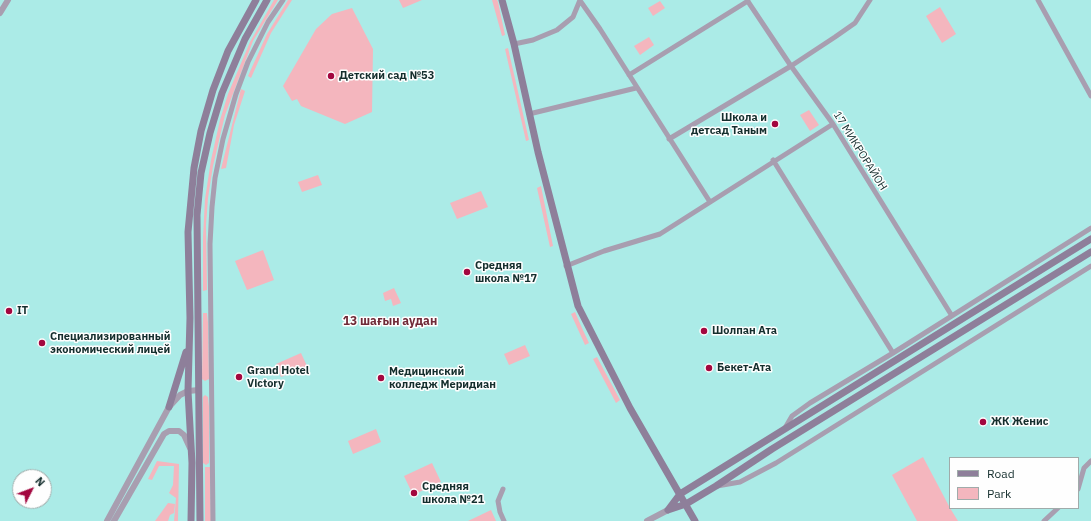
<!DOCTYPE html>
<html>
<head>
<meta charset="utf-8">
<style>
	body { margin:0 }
	#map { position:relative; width:1091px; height:521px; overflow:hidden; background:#abebe7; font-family:"IBM Plex Sans",sans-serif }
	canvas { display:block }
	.legend { position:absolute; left:949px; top:457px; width:130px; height:52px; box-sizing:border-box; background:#fefefe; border:1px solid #a0abaa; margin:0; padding:5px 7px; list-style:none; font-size:12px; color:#142e2d }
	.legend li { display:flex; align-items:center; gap:8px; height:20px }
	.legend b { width:20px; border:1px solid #a0abaa }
	.north { position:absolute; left:12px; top:469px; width:40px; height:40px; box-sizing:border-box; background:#fefefe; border:1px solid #a0abaa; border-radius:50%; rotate:48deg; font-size:11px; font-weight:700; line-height:16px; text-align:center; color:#142e2d }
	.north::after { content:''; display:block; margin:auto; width:14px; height:18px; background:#a3073f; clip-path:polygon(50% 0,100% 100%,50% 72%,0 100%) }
</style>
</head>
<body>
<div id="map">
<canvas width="1091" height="521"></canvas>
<ul class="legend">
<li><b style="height:5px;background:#8e7f9a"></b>Road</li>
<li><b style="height:11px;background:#f4b6be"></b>Park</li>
</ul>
<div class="north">N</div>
</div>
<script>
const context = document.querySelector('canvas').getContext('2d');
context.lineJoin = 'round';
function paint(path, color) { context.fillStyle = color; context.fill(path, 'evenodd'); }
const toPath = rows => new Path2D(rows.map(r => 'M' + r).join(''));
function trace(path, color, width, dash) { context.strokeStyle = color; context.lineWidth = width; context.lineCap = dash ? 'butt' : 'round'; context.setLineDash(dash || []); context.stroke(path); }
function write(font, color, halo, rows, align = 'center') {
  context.font = font + ' "IBM Plex Sans",sans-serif'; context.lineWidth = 3; context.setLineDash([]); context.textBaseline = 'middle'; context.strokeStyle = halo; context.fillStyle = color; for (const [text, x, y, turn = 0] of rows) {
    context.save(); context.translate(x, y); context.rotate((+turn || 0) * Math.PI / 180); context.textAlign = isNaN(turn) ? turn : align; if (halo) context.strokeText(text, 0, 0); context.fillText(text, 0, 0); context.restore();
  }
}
paint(toPath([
	[274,0,278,0,253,41,225,115,213,166,208,198,206,225,207,290,203,291,203,237,205,199,211,160,220,120,228,94,250,42],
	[288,0,292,0,271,33,251,78,248,76,267,34],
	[399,0,422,0,403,8],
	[492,0,497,0,498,2,505,35,502,36],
	[660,1,665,8,653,16,648,8],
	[940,7,956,34,942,43,926,16],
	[352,8,373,49,372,112,345,124,301,106,297,99,292,101,283,86,316,29,332,14],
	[649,37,654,45,640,55,634,46],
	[508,48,529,140,526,141,505,49],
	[241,89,245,91,234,125,226,168,221,169],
	[809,110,819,125,810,131,800,115],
	[318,175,322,185,302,192,298,182],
	[541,186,553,246,550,247,537,188],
	[481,191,488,207,457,219,450,203],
	[263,250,274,280,247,290,235,261],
	[394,288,401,303,393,306,391,299,385,301,383,293],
	[575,312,582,328,589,343,585,345,571,314],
	[203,313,207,313,208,323,209,379,205,381,202,379],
	[525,345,530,356,509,365,504,354],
	[301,353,307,366,281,377,276,364],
	[597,357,620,400,616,403,593,359],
	[205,395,208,397,209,407,209,463,206,465,203,463,203,397],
	[376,429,381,442,353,454,348,441],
	[923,457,950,508,958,521,917,521,892,475],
	[157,461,179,464,178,521,174,521,176,498,169,493,173,485,174,466,159,466,152,480,148,479],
	[432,463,441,482,413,495,404,476],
	[205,467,210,467,211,521,205,521],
	[168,503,175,504,174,513,170,515,168,521,155,521],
	[491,510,496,521,468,521]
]), '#f4b6be');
trace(toPath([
	[747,0,791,66,833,124,952,316],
	[1038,0,1091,96],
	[581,2,600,29,710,202],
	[514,44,533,40,557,30,573,17,580,0],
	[629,75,748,1],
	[529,114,636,88],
	[669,139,791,66,835,37,855,23,870,0],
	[773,160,893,353],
	[566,266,604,251,660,234,833,124],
	[785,428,792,416,810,403,893,353,1091,228],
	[717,486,740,482,776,463,1091,266],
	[503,489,498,501,500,512,504,521],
	[1078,489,1084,468,1091,461],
	[213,521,210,244,212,207,215,178,223,139,236,94,248,62,268,22,283,0],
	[1044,521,1058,508]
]), '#a89eb0', 5);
trace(toPath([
	[0,13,8,0],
	[107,521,169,407,180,395,188,391,199,390],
	[114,521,164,434,169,431,179,431,184,435,190,448],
	[647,521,668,510]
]), '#a89eb0', 6);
trace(toPath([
	[502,0,514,44,538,152,578,306,630,408,695,521],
	[169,407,186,352],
	[668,510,680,494,1091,239],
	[668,510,686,504,716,486,772,449,1091,252],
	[191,521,192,463,188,391,190,318,188,232,194,168,201,131,213,90,228,51,256,0],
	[200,521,197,215,201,173,210,133,222,93,245,39,267,0]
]), '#8e7f9a', 7);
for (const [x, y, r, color] of [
	[331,76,4,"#a3073f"],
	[775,124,4,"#a3073f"],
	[467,272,4,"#a3073f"],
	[9,311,4,"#a3073f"],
	[704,331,4,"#a3073f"],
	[42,343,4,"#a3073f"],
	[709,368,4,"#a3073f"],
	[239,377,4,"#a3073f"],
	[381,378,4,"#a3073f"],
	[983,422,4,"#a3073f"],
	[414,493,4,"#a3073f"]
]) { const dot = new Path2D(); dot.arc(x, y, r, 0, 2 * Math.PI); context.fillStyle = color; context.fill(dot); trace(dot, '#fefefe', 1.5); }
write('bold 11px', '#142e2d', '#fefefe', [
	["Детский сад №53",339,76],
	["Школа и",767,118,"right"],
	["детсад Таным",767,131,"right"],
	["Средняя",475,266],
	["школа №17",475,279],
	["IT",17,311],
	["Шолпан Ата",712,331],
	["Специализированный",50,337],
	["экономический лицей",50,350],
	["Бекет-Ата",717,368],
	["Grand Hotel",247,371],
	["Victory",247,384],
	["Медицинский",389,372],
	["колледж Меридиан",389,385],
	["ЖК Женис",991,422],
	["Средняя",422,487],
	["школа №21",422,500]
], 'left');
write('11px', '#142e2d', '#fefefe', [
	["17 МИКРОРАЙОН",860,151,58]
]);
write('bold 12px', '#702a38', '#fefefe', [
	["13 шағын аудан",390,322]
]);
</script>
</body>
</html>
